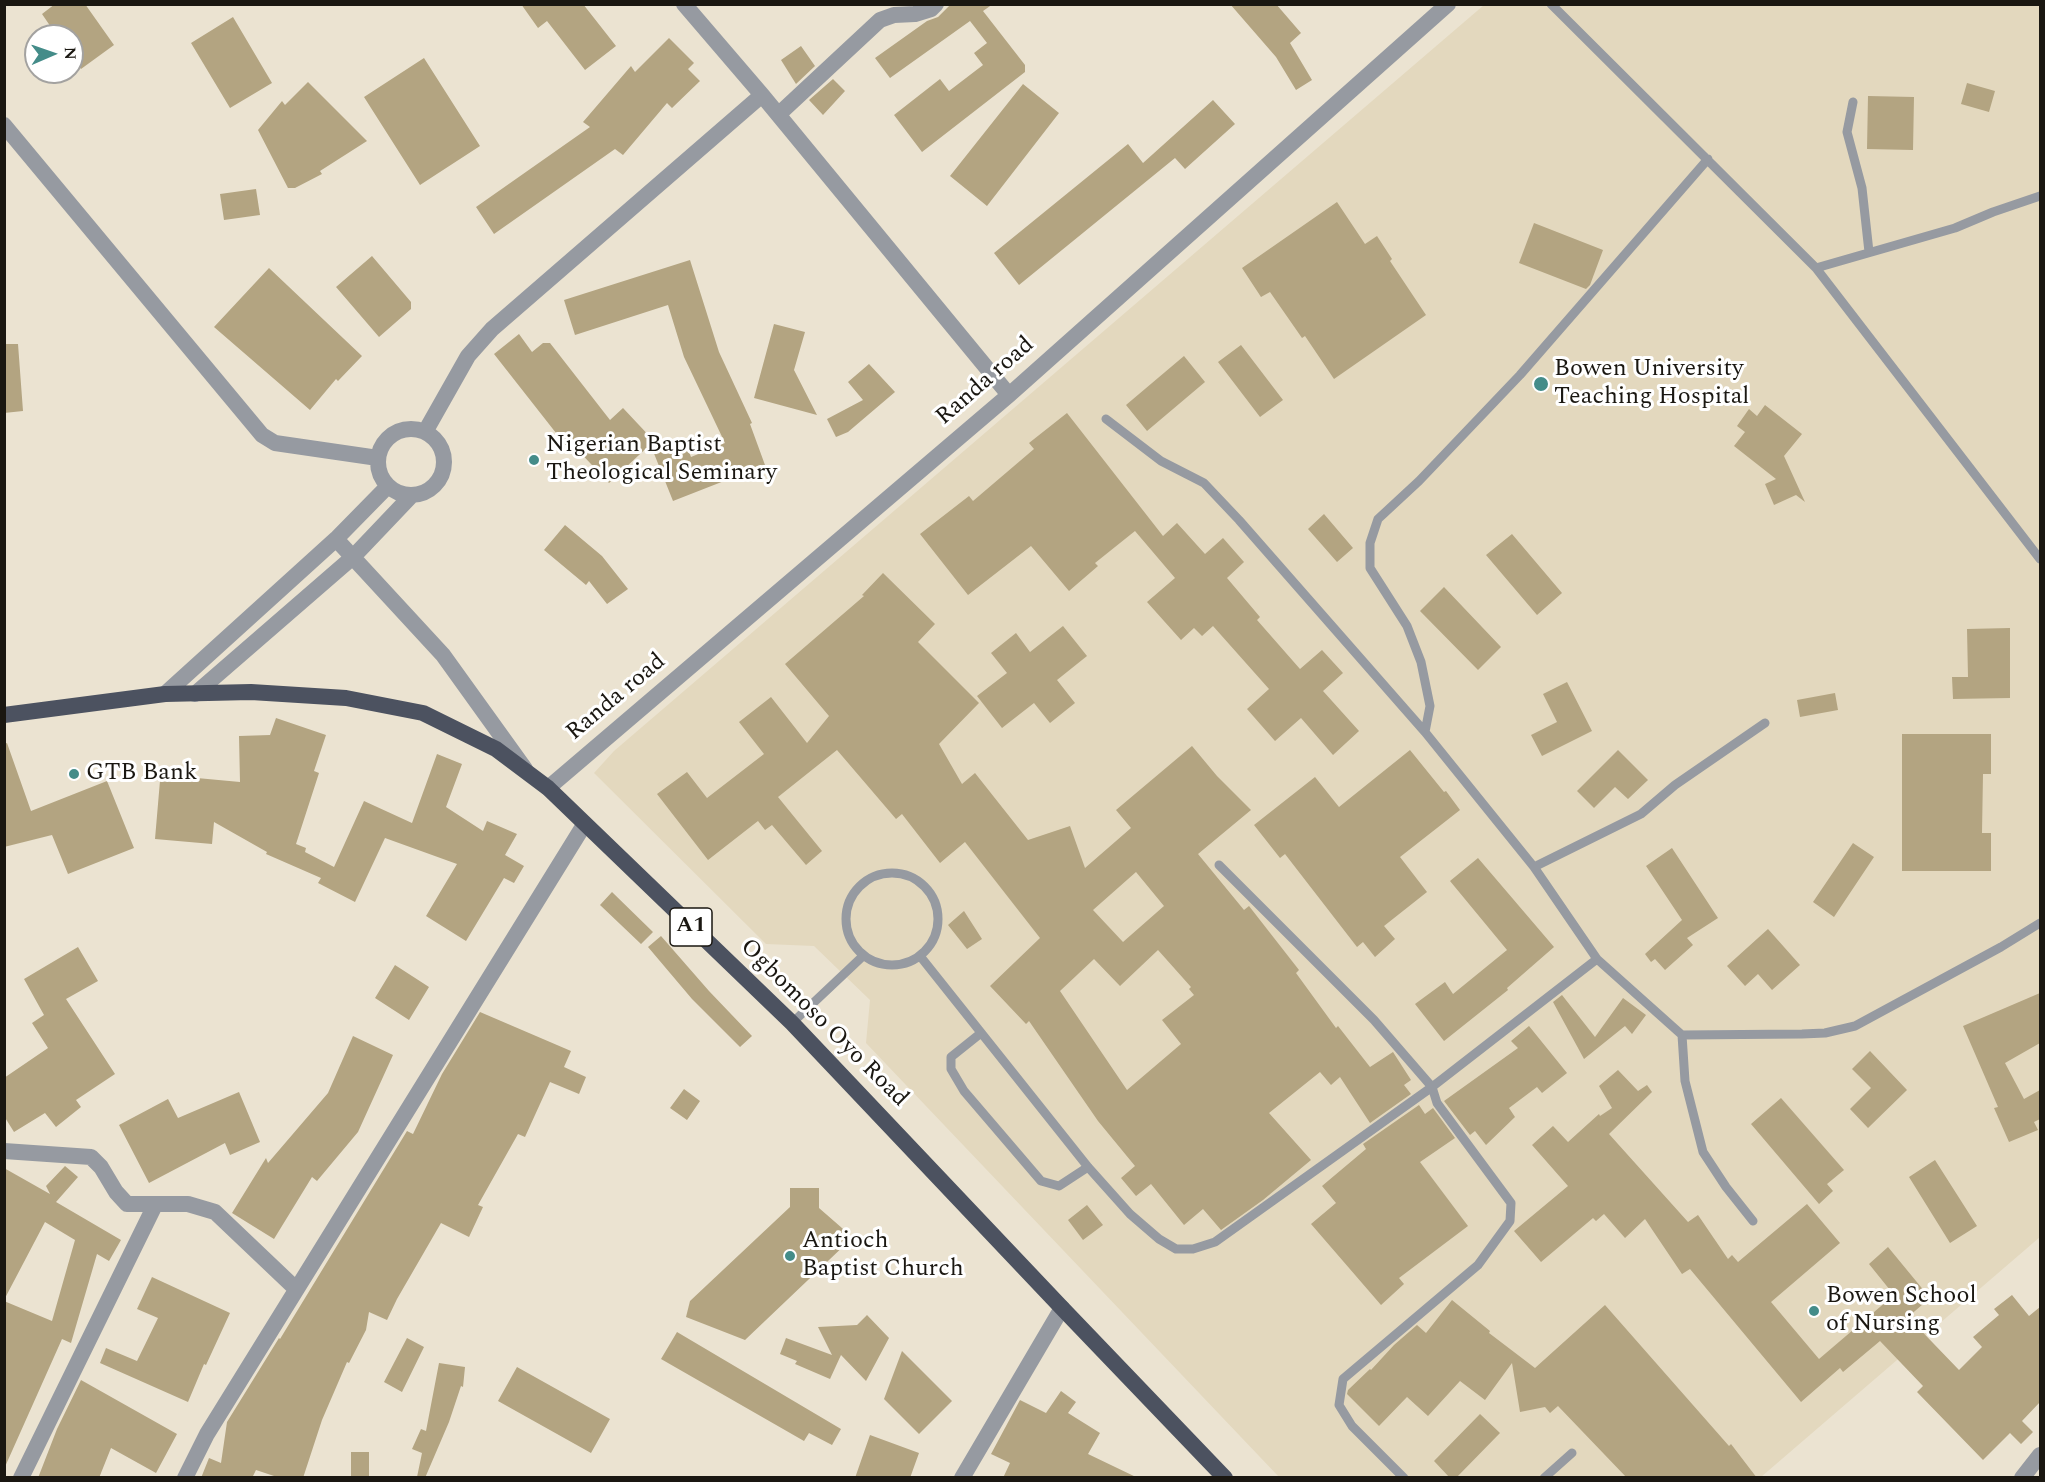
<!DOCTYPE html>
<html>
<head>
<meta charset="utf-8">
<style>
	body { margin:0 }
	#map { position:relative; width:2045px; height:1482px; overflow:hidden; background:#ebe3d1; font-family:Spectral,serif }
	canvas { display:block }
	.frame { position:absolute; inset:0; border:6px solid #1a1711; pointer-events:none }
	.north { position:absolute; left:24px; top:24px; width:60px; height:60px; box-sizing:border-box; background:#fff; border:2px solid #a3a2a0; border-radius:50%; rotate:88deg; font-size:16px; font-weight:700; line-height:24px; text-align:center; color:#1a1711 }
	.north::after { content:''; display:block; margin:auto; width:21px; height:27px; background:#448c89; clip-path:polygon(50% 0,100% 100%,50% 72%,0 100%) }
</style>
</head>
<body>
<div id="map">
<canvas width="2045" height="1482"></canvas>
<div class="frame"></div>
<div class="north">N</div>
</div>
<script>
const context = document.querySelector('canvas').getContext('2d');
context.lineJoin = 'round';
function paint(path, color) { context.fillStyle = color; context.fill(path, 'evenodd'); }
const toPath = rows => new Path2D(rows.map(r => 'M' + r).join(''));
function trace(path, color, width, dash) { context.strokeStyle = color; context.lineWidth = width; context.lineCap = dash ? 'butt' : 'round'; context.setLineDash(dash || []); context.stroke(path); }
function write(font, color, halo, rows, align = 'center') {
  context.font = font + ' Spectral,serif'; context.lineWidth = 6; context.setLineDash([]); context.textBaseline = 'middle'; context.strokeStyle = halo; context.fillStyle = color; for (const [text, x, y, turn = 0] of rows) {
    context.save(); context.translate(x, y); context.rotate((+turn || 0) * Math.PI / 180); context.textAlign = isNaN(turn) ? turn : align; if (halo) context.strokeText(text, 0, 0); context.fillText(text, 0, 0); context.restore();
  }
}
paint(toPath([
	[1484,5,2040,5,2040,1237,1761,1477,1279,1477,866,1043,870,1000,814,946,766,944,594,773,614,751]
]), '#e3d8be');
paint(toPath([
	[55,4,85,4,114,45,81,69,72,57,72,36,57,36,42,14],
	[521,4,583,4,616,46,585,70,547,21,538,28],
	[951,4,993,4,983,11,1025,65,1025,72,922,152,894,115,940,79,949,91,983,65,974,53,987,43,970,21,890,78,875,58,927,21,938,17],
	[1230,4,1276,4,1301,33,1290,43,1312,80,1296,90,1276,57],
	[233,17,272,83,230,108,191,43],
	[669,38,694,63,688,69,700,81,672,108,667,103,623,155,615,149,494,234,476,207,590,127,583,122,631,66,635,72],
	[801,46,815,66,796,84,781,60],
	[424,58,480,146,420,185,364,97],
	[833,79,845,91,823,115,809,100],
	[308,82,367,141,320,171,322,174,295,188,288,188,258,130,282,101,285,105],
	[1967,83,1995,91,1989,112,1961,104],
	[1023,84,1059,113,987,206,950,176],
	[1868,96,1914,97,1913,150,1867,149],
	[1213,100,1235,124,1185,169,1175,158,1019,285,994,253,1128,144,1143,163],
	[256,189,260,215,224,220,220,194],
	[1337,202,1365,244,1377,236,1392,259,1390,261,1426,315,1334,379,1305,336,1302,338,1270,292,1261,297,1242,268],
	[1534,223,1603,250,1590,285,1586,289,1519,263],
	[372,256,411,302,411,309,379,337,336,287],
	[690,260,719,352,752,423,750,424,765,465,673,501,653,451,684,439,691,457,725,443,684,357,668,305,575,335,564,300],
	[269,268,362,356,338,381,336,379,310,410,214,327],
	[774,324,805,332,794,370,817,415,754,398],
	[519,334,532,352,543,343,550,343,610,420,623,408,654,441,609,483,572,444,567,447,494,354],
	[4,344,18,344,23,411,4,413],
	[1241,345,1283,400,1260,417,1218,362],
	[1184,356,1205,382,1147,431,1126,405],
	[869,364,895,392,848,432,836,437,827,419,863,400,848,382],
	[1765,405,1802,434,1784,456,1805,502,1796,495,1774,505,1765,484,1776,479,1734,446,1745,432,1737,426,1749,409,1757,416],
	[1067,413,1163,536,1177,523,1205,554,1223,538,1244,562,1227,578,1260,617,1257,620,1300,669,1322,650,1343,673,1323,691,1359,731,1333,755,1301,718,1275,741,1247,709,1269,689,1213,626,1202,636,1194,628,1181,640,1147,602,1175,578,1135,531,1095,563,1098,566,1069,591,1031,546,968,595,920,534,969,496,973,501,1034,449,1029,443],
	[1324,514,1353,548,1337,562,1308,529],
	[565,525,602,556,628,589,607,604,589,581,586,585,544,550],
	[1512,534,1562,593,1537,615,1486,555],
	[883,573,935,624,918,642,979,703,939,744,962,784,975,773,1028,840,1070,826,1085,868,1131,828,1116,810,1192,746,1217,776,1251,810,1198,854,1244,910,1249,906,1299,970,1296,973,1336,1028,1338,1026,1370,1067,1393,1052,1411,1080,1404,1085,1411,1094,1370,1123,1340,1077,1331,1085,1320,1072,1269,1113,1311,1160,1263,1200,1221,1230,1203,1209,1184,1225,1151,1184,1136,1196,1121,1178,1135,1166,1098,1121,1029,1021,1026,1024,990,986,1040,938,965,842,940,863,902,814,896,819,837,750,778,797,822,851,806,865,772,825,765,830,758,821,708,860,657,794,687,772,707,798,764,754,739,722,771,697,807,743,829,716,785,664,864,596,862,595],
	[1136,872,1164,906,1123,942,1093,910],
	[1158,950,1191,987,1189,989,1194,995,1162,1020,1181,1044,1127,1090,1060,991,1094,959,1120,986],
	[1444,587,1501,647,1478,670,1420,611],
	[1063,626,1087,656,1057,680,1075,703,1050,723,1034,703,1002,728,977,696,1007,673,991,653,1016,633,1030,652],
	[2010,628,2010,698,1953,699,1952,677,1968,677,1967,629],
	[1567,682,1592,731,1542,756,1531,735,1557,722,1543,694],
	[1835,693,1838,710,1800,717,1797,700],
	[276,718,326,735,314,771,319,773,296,844,306,848,305,852,334,867,364,801,412,823,437,754,462,764,446,807,483,831,487,821,517,834,505,855,524,866,514,883,504,878,466,941,426,916,457,864,385,838,355,902,318,883,321,878,266,854,267,852,214,822,212,844,155,839,161,769,186,771,186,777,240,782,239,736,270,735],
	[1902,734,1991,734,1991,774,1983,774,1982,833,1991,833,1991,871,1902,871],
	[7,743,31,811,107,781,134,848,68,874,52,835,4,847,4,744],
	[1410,750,1444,792,1446,791,1460,810,1400,857,1427,892,1384,926,1395,939,1375,957,1363,942,1357,947,1285,854,1280,858,1254,825,1315,777,1339,807],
	[1618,750,1648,780,1628,799,1615,787,1594,808,1577,791],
	[1853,843,1874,857,1834,917,1813,902],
	[1672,848,1718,918,1687,938,1693,945,1665,970,1655,959,1651,962,1645,954,1682,920,1646,866],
	[1478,858,1554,947,1507,988,1508,990,1444,1041,1415,1004,1445,982,1453,994,1507,950,1450,881],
	[612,892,653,932,641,944,600,905],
	[964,911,982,939,967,949,948,925],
	[1768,929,1800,965,1772,990,1758,974,1745,986,1727,966],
	[661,936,709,991,752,1036,740,1047,692,999,648,947],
	[78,947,98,981,66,999,115,1074,76,1100,81,1107,56,1127,45,1113,14,1132,4,1116,4,1078,48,1048,32,1023,44,1015,24,979],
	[395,965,429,987,409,1020,375,998],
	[2040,993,2040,1043,2005,1063,2024,1099,2040,1090,2040,1119,2034,1122,2038,1130,2009,1142,1994,1108,1998,1107,1963,1026],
	[1562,995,1595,1037,1623,998,1646,1015,1632,1034,1625,1026,1584,1059,1553,1002],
	[480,1012,571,1051,564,1067,586,1077,579,1094,550,1082,525,1137,518,1134,478,1205,483,1207,469,1237,441,1223,397,1299,387,1320,369,1312,366,1330,349,1363,347,1362,322,1420,303,1478,280,1478,256,1470,253,1476,256,1478,201,1478,209,1458,221,1463,227,1422,279,1338,280,1339,407,1131,413,1134,442,1074],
	[1529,1026,1567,1073,1542,1093,1537,1087,1509,1108,1515,1117,1486,1145,1475,1131,1470,1135,1444,1101,1518,1048,1511,1041],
	[353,1036,393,1055,358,1132,317,1181,312,1177,274,1239,232,1213,266,1158,268,1163,328,1093],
	[1870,1051,1907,1090,1868,1128,1850,1109,1871,1088,1852,1069],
	[1618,1070,1638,1091,1647,1085,1652,1092,1609,1134,1688,1222,1698,1215,1728,1259,1732,1255,1738,1262,1807,1204,1840,1243,1771,1302,1819,1359,1894,1295,1869,1264,1888,1247,1930,1298,1908,1317,1959,1370,1982,1347,1973,1337,1999,1315,1994,1309,2012,1295,2029,1316,2040,1307,2040,1402,2022,1421,2033,1432,2021,1444,2010,1433,1983,1460,1917,1392,1923,1386,1880,1341,1843,1372,1840,1368,1801,1402,1690,1269,1682,1274,1645,1219,1625,1238,1604,1214,1596,1221,1593,1218,1541,1262,1514,1231,1568,1186,1532,1145,1553,1126,1568,1142,1599,1114,1600,1116,1612,1108,1599,1086],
	[684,1089,700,1101,687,1120,670,1108],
	[239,1092,260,1142,230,1155,225,1143,149,1183,119,1125,168,1099,178,1118],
	[1781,1098,1844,1170,1827,1184,1833,1191,1819,1204,1751,1124],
	[1419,1105,1425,1114,1433,1108,1455,1138,1420,1162,1468,1226,1399,1278,1404,1284,1381,1305,1311,1224,1336,1203,1322,1186,1366,1149,1363,1144],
	[1935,1160,1977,1226,1950,1243,1909,1177],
	[65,1166,78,1177,56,1202,121,1240,109,1261,97,1254,71,1343,62,1339,4,1469,4,1301,52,1321,75,1240,45,1222,4,1300,4,1168,50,1194,46,1186],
	[790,1188,819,1188,819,1208,850,1235,846,1238,849,1241,745,1340,686,1317,690,1301,790,1207],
	[1087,1205,1103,1225,1083,1240,1068,1220],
	[152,1277,230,1313,206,1365,204,1364,188,1402,100,1363,106,1348,137,1361,158,1318,137,1309],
	[1452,1300,1490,1331,1489,1333,1535,1368,1605,1305,1729,1446,1731,1444,1757,1478,1627,1478,1558,1406,1550,1413,1545,1407,1520,1412,1512,1363,1485,1400,1460,1381,1428,1416,1407,1397,1379,1426,1347,1394,1348,1390,1370,1369,1371,1370,1394,1345,1417,1325,1426,1333],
	[867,1315,889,1338,866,1381,841,1355,830,1379,795,1364,797,1361,780,1354,786,1338,832,1355,818,1327,857,1325],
	[677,1332,841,1429,832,1445,809,1433,804,1441,661,1359],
	[407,1338,424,1347,402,1392,384,1382],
	[902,1351,952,1401,919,1434,884,1399],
	[439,1363,465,1367,463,1387,461,1386,449,1422,425,1478,420,1478,417,1477,422,1453,412,1449,421,1429,426,1431],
	[517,1367,610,1419,591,1453,498,1401],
	[81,1380,177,1434,156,1473,111,1448,99,1478,38,1478,57,1429],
	[1061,1391,1076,1402,1068,1413,1100,1433,1088,1454,1138,1478,1003,1478,1010,1463,991,1454,1020,1400,1046,1413],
	[1480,1414,1500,1433,1456,1478,1450,1478,1434,1461],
	[870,1435,919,1453,910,1478,855,1478],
	[351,1452,369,1452,369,1478,351,1478]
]), '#b3a481');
trace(toPath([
	[1551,4,1816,268,2040,559],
	[1853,102,1847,132,1862,188,1869,252],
	[1816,268,1955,228,1993,212,2040,196],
	[1106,419,1161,461,1204,483,1239,520,1425,732,1534,867,1597,959,1682,1035,1685,1081,1703,1152,1726,1187,1753,1221],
	[1425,732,1430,706,1421,662,1407,626,1370,568,1370,543,1378,519,1419,481,1520,375,1708,159],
	[1219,865,1374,1020,1432,1087,1437,1103,1511,1203,1510,1221,1478,1265,1343,1379,1339,1405,1352,1426,1404,1478],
	[1534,867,1641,814,1675,785,1765,723],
	'846 919a46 46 0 1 1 92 0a46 46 0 1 1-92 0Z',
	[920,956,1088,1167,1130,1214,1159,1239,1176,1249,1193,1249,1215,1242,1432,1087,1597,959],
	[792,1023,863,956],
	[981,1033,951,1057,951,1069,964,1091,1041,1181,1059,1186,1088,1167],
	[1682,1035,1802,1034,1825,1033,1855,1026,2001,947,2040,923],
	[1544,1478,1572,1453]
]), '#969aa1', 9);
trace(toPath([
	[684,4,762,95,1009,395],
	[779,114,880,20,894,15,915,14,931,9,936,4],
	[4,125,262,435,275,443,378,458],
	'378 462a33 33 0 1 1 66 0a33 33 0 1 1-66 0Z',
	[425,432,468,356,492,329,762,95],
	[336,539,443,655,525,769],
	[165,694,336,539,388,486],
	[195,694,353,557,412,495],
	[548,788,1009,395,1448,4],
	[4,1151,91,1157,101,1167,116,1192,127,1204,188,1204,215,1212,296,1289],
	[21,1478,155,1205],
	[185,1478,207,1434,584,825],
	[962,1478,1062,1308],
	[2022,1478,2040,1455]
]), '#969aa1', 16);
trace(toPath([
	[4,715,165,694,251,692,346,698,423,713,496,749,548,788,792,1023,1062,1308,1225,1478]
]), '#4c5260', 16);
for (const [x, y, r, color] of [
	[1541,384,8,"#448c89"],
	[534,460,6,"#448c89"],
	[74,774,6,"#448c89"],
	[790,1256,6,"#448c89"],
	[1814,1311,6,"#448c89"]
]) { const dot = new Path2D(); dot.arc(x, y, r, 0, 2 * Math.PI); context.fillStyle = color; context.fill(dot); trace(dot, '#fff', 2); }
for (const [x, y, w] of [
	[691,927,42]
]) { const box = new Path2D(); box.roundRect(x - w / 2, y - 19, w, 38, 4.5); context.fillStyle = '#fff'; context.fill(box); trace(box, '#1a1711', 1.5); }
write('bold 22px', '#1a1711', null, [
	["A1",691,927]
]);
write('24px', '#1a1711', '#fff', [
	["Bowen University",1554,370],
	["Teaching Hospital",1554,398],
	["Nigerian Baptist",546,446],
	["Theological Seminary",546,474],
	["GTB Bank",86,774],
	["Antioch",802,1242],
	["Baptist Church",802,1270],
	["Bowen School",1826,1297],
	["of Nursing",1826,1325]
], 'left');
write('24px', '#1a1711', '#fff', [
	["Randa road",986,382,-41],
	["Randa road",617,698,-40],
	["Ogbomoso Oyo Road",823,1024,45]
]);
</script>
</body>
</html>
